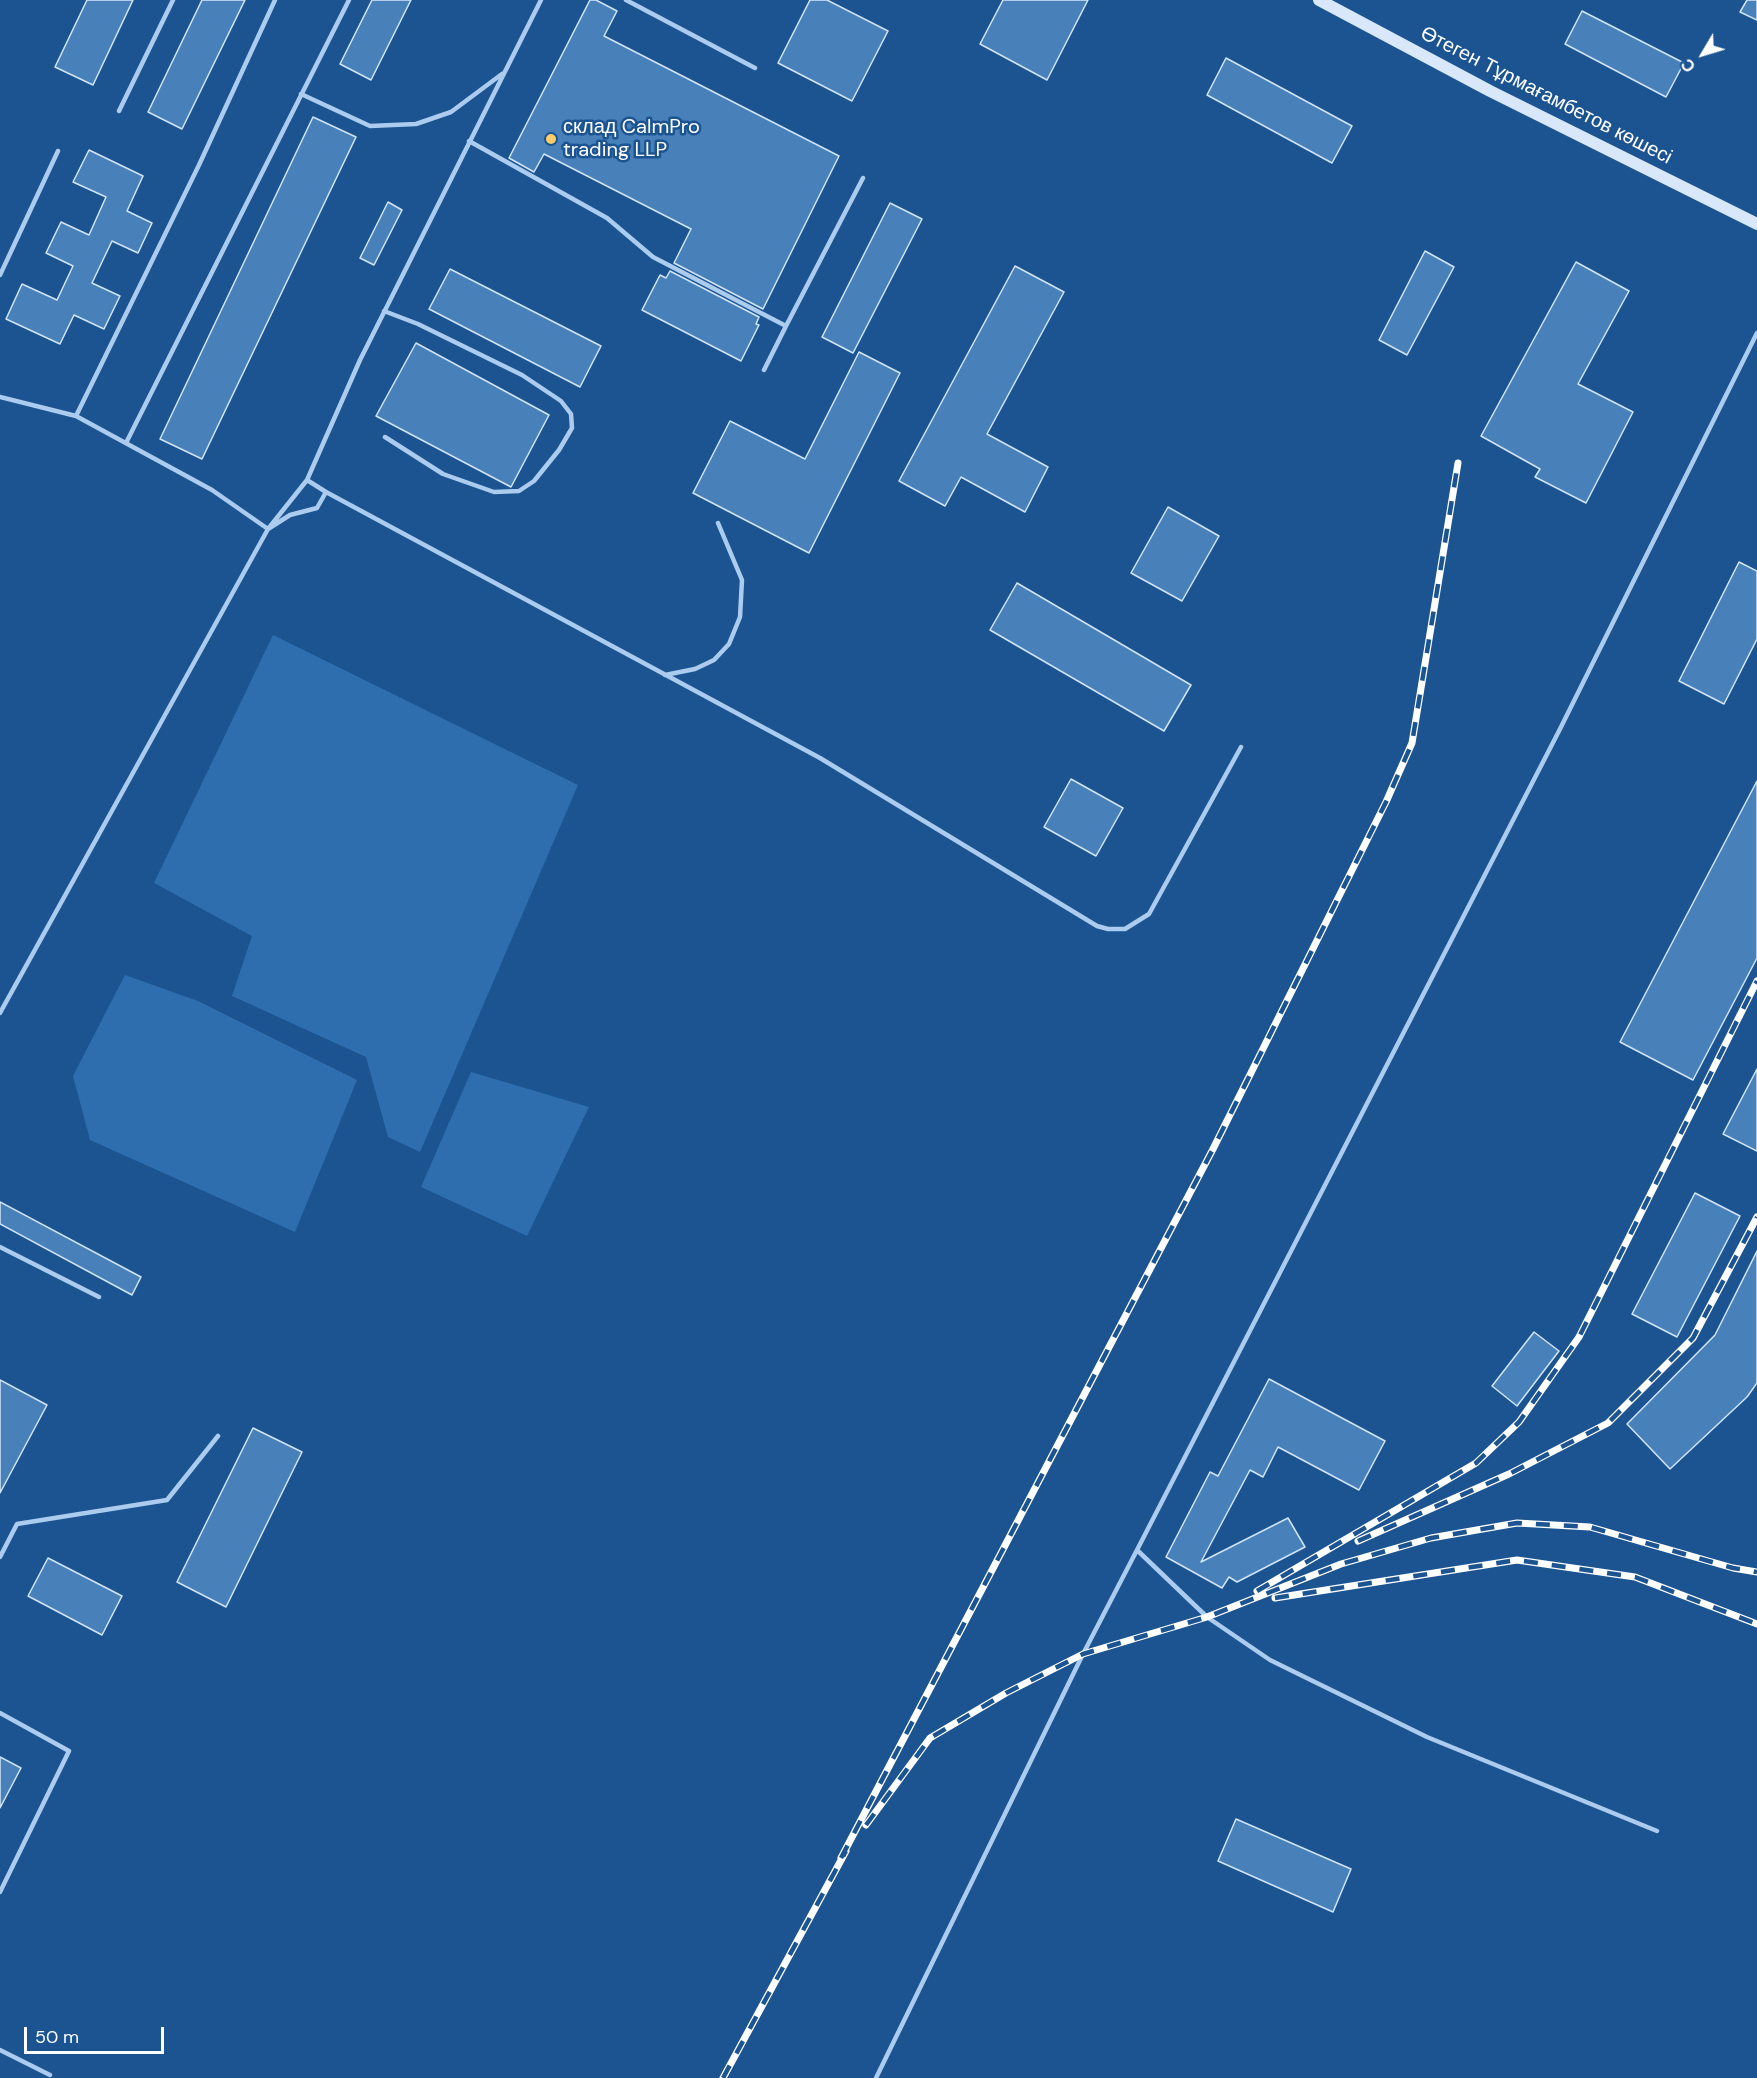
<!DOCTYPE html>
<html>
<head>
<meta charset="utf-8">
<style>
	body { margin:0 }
	#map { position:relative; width:1757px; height:2078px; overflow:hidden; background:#1b5491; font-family:"DM Sans",sans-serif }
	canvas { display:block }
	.north { position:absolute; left:1673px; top:24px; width:60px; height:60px; -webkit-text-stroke:4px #1b5491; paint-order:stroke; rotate:232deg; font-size:16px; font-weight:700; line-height:24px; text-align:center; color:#fff }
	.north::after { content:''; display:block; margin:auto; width:21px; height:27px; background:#fff; clip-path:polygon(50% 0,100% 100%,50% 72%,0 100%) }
	.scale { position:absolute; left:24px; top:2027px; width:140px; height:27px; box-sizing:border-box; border:3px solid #fff; border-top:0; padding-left:8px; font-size:18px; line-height:21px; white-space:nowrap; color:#fff; -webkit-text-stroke:4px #1b5491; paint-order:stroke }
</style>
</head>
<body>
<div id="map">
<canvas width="1757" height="2078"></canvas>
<div class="north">С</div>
<div class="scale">50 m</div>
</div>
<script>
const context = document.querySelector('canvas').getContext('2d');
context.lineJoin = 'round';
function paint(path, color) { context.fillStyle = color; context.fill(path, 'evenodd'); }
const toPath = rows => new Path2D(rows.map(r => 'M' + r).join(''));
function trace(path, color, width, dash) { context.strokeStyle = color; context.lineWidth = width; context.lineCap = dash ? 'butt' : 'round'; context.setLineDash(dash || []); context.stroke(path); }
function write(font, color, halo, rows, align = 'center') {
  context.font = font + ' "DM Sans",sans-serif'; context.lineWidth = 5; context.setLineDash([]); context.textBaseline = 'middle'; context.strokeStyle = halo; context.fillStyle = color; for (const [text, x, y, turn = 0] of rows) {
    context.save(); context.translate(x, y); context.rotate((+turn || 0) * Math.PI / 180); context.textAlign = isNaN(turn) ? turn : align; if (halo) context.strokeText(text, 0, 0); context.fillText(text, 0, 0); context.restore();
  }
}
paint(toPath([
	[273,635,578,785,420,1152,388,1137,366,1057,232,996,252,936,154,883],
	[125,975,198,1001,357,1080,295,1232,90,1140,73,1076],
	[471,1072,589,1107,527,1236,421,1187]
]), '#2e6eaf');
const building = toPath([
	[87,0,133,0,93,85,55,67,87,0],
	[202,0,245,0,182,129,148,112,202,0],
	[372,0,411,0,371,80,340,64,372,0],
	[590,0,596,0,617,11,604,36,839,156,763,309,674,263,691,229,544,154,534,172,509,158,590,0],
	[810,0,827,0,888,31,852,101,778,63,810,0],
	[1003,0,1088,0,1047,80,980,44,1003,0],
	[1747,0,1757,0,1757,20,1740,12,1747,0],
	[1582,11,1684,63,1666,97,1565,44,1582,11],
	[1226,58,1352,126,1332,163,1207,95,1226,58],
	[313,117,356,137,202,459,160,439,313,117],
	[89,150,143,176,127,211,152,223,138,253,112,241,92,283,120,296,104,329,74,315,60,344,6,319,22,284,57,300,73,266,46,253,61,222,89,235,106,197,73,182,89,150],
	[388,202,402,210,374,265,360,258,388,202],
	[890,203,922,219,853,353,822,337,890,203],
	[1425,251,1454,267,1407,355,1379,340,1425,251],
	[1576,262,1629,291,1578,384,1633,412,1586,503,1535,477,1540,469,1481,436,1576,262],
	[1015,266,1064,292,987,434,1048,467,1025,512,961,477,945,506,899,481,1015,266],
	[450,269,601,346,580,387,429,309,450,269],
	[670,271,759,317,756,324,759,325,741,361,642,310,660,275,666,278,670,271],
	[416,343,549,415,511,487,376,416,416,343],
	[859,352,900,373,809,553,693,493,730,421,805,459,859,352],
	[1168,507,1219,536,1182,601,1131,573,1168,507],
	[1739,562,1757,571,1757,639,1724,704,1679,681,1739,562],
	[1017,583,1191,685,1164,731,990,630,1017,583],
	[1071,779,1123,808,1096,856,1044,827,1071,779],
	[1757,781,1757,958,1693,1080,1620,1042,1757,781],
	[1757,1069,1757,1151,1723,1134,1757,1069],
	[1695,1193,1740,1216,1677,1337,1632,1314,1695,1193],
	[0,1202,141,1277,132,1295,0,1224,0,1202],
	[1757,1251,1757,1383,1747,1397,1670,1469,1627,1424,1715,1335,1757,1251],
	[1534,1332,1559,1351,1517,1406,1492,1386,1534,1332],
	[1269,1379,1385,1441,1359,1490,1278,1447,1263,1477,1250,1470,1201,1562,1288,1518,1305,1547,1237,1582,1229,1577,1222,1588,1166,1557,1210,1472,1218,1476,1269,1379],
	[0,1380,47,1405,0,1493,0,1380],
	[253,1428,302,1452,226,1607,177,1582,253,1428],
	[48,1558,122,1596,102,1635,28,1596,48,1558],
	[0,1757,21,1768,0,1808,0,1757],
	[1236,1819,1351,1869,1333,1912,1218,1861,1236,1819]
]);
paint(building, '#4880ba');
trace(building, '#d1e5fa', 1.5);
trace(toPath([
	[626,0,755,68],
	[301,94,370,126,416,124,451,112,502,74],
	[119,111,173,0],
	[469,141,607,218,653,257,786,326,863,178],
	[0,275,58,151],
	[384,311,418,324,522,375,561,401,571,414,572,428,559,450,534,481,519,491,494,492,443,474,385,437],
	[764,370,786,326],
	[0,397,76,416,212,490,268,529],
	[76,416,199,165,275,0],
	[126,443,349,0],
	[307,480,326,492],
	[268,529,290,515,317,508,326,492,820,758,1097,926,1108,929,1125,929,1149,914,1241,747],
	[665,675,695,669,714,660,729,644,740,617,742,580,718,523],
	[0,1013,268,529,307,480,360,360,541,0],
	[0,1247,99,1297],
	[0,1557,17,1524,167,1500,218,1436],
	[0,1713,69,1751,0,1892],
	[1657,1831,1427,1737,1270,1660,1207,1617,1137,1550,1560,729,1757,333],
	[0,2050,50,2075],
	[876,2078,1083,1654,1137,1550]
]), '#abccee', 4.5);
trace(toPath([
	[1319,0,1490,91,1757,224]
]), '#d8e8fa', 12);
const rail = toPath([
	[1358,1541,1509,1474,1608,1423,1693,1338,1757,1217],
	[1257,1591,1476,1463,1519,1422,1579,1337,1757,981],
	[1275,1598,1517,1560,1635,1577,1757,1624],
	[866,1825,930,1738,1006,1693,1083,1654,1207,1617,1341,1564,1431,1538,1517,1523,1590,1527,1733,1568,1757,1572],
	[841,1858,1213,1149,1386,802,1412,743,1458,463],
	[723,2078,846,1851]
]);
trace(rail, '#fff', 7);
trace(rail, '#1b5491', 4.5, [14]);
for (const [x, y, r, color] of [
	[551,139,6,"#ffcd68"]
]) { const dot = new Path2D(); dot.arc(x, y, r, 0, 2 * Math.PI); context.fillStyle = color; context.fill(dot); trace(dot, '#1b5491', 2); }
write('20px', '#fff', '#1b5491', [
	["Өтеген Тұрмағамбетов көшесі",1546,96,27]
]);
write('20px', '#fff', '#1b5491', [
	["склад CalmPro",563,128],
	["trading LLP",563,151]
], 'left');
</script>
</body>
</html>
